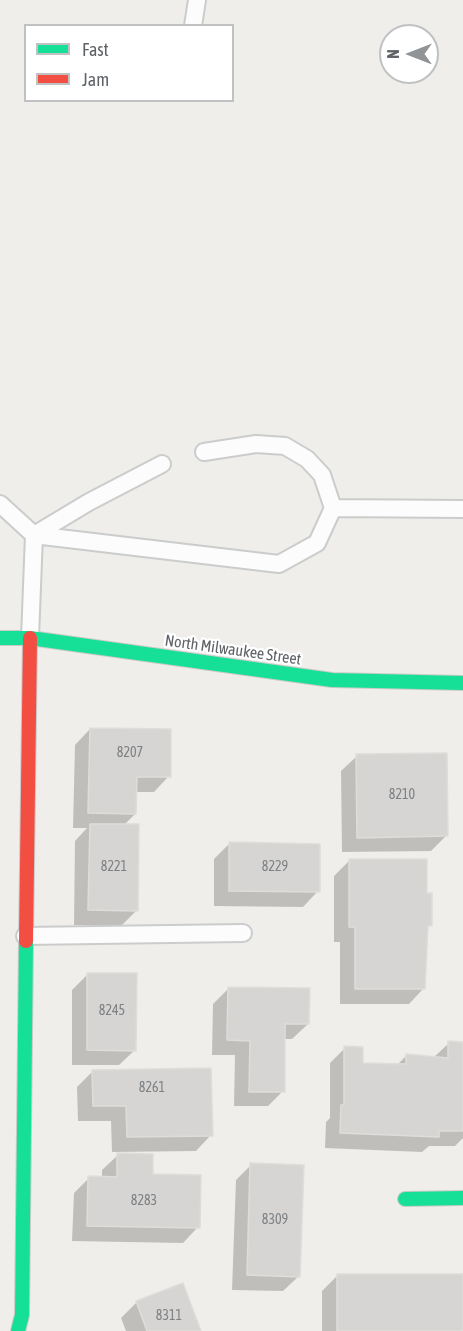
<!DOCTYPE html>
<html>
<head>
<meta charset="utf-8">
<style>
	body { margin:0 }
	#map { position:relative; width:463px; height:1331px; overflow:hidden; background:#efeeea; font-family:"Asap Condensed",sans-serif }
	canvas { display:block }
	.legend { position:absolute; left:24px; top:24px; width:210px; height:78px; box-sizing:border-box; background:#fff; border:2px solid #bfc1c3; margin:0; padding:8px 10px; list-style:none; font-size:18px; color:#5f6368 }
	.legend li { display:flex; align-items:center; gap:12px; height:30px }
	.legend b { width:30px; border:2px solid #bfc1c3 }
	.north { position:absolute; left:379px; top:24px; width:60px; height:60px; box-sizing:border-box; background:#fff; border:2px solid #bfc1c3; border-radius:50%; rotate:270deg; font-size:16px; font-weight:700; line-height:24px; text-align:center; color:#5f6368 }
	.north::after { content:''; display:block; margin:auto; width:21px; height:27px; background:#919496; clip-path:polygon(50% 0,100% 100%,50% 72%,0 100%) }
</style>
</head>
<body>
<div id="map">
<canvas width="463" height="1331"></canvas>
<ul class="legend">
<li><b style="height:8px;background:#16e098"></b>Fast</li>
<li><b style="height:8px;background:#f24e42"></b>Jam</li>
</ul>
<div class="north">N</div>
</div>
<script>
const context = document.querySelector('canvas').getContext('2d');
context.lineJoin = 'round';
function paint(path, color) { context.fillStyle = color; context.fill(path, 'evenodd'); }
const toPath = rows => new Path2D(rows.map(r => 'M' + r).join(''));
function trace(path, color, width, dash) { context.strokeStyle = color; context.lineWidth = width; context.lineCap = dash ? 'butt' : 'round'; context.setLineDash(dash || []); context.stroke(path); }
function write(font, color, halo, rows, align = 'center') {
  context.font = font + ' "Asap Condensed",sans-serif'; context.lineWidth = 4.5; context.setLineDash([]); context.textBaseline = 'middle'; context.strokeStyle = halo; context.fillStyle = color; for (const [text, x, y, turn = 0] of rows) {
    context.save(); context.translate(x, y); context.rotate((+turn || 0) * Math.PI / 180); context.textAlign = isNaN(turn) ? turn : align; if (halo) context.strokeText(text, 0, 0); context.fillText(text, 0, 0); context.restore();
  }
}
paint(toPath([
	[90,729,169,776,154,792,135,792,135,814,123,826,136,911,121,926,74,925,75,841,87,828,73,828,75,745],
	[357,756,447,835,431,851,342,852,341,771],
	[230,843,318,891,303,907,214,906,214,859],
	[349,861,425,894,431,925,426,929,424,988,409,1004,340,1004,340,942,334,942,334,876],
	[88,974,135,1050,119,1065,72,1065,72,990],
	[228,989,308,1024,292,1039,283,1039,283,1091,268,1106,234,1106,235,1055,212,1055,213,1004],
	[449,1043,463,1043,463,1138,455,1146,429,1146,422,1152,325,1148,326,1122,330,1118,330,1063,345,1048,362,1065,397,1065,406,1056,433,1058],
	[93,1071,211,1135,196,1151,112,1152,111,1121,78,1121,77,1087],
	[118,1155,198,1227,183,1243,72,1241,74,1193,89,1178,102,1178,102,1170],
	[251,1165,299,1276,283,1291,232,1290,236,1180],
	[463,1275,463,1331,322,1331,322,1291,337,1276],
	[137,1302,200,1331,126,1331,121,1318]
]), '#0003');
const building = toPath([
	[90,728,171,729,171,777,137,777,136,814,88,813,90,728],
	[447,753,448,836,357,838,356,754,447,753],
	[90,824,139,824,138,911,88,910,90,824],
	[229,842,320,844,320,892,229,891,229,842],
	[349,859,427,859,427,893,432,893,432,926,428,926,425,989,355,989,355,927,349,927,349,859],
	[87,973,137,973,136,1051,87,1050,87,973],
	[228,987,310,988,309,1024,285,1024,285,1092,249,1092,250,1041,227,1040,228,987],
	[448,1041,463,1042,463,1131,439,1131,439,1137,340,1133,341,1105,344,1105,344,1046,363,1047,363,1063,406,1064,406,1054,448,1058,448,1041],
	[211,1068,213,1136,127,1137,126,1106,93,1106,92,1070,211,1068],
	[117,1153,153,1154,153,1174,201,1175,200,1228,87,1226,88,1176,117,1177,117,1153],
	[250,1163,304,1165,300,1277,247,1275,250,1163],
	[337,1274,463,1274,463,1331,337,1331,337,1274],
	[183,1283,201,1331,147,1331,136,1301,183,1283]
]);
paint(building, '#d6d5d3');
trace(building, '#deddd9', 1.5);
const lane = toPath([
	[193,26,197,0],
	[204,452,256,444,285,446,307,459,322,475,333,508],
	[0,504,34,535,89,502,162,464],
	[30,638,34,535,279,564,317,543,333,508,463,509],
	[25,936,243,933]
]);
const fast = toPath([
	[0,638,30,638,332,680,463,683],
	[405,1199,463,1198],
	[18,1331,22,1315,26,941]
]);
const jam = toPath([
	[26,941,30,638]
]);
trace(lane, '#cbcccc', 20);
trace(fast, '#cacacb', 16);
trace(jam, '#cacacb', 16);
trace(lane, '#fdfcfc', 16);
trace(fast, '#16e098', 14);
trace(jam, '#f24e42', 14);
write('14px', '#7e8184', null, [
	["8207",130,753],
	["8210",402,795],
	["8221",114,867],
	["8229",275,867],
	["8245",112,1011],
	["8261",152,1088],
	["8283",144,1201],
	["8309",275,1220],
	["8311",169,1316]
]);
write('16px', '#5f6368', '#fff', [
	["North Milwaukee Street",233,650,8]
]);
</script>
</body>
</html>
